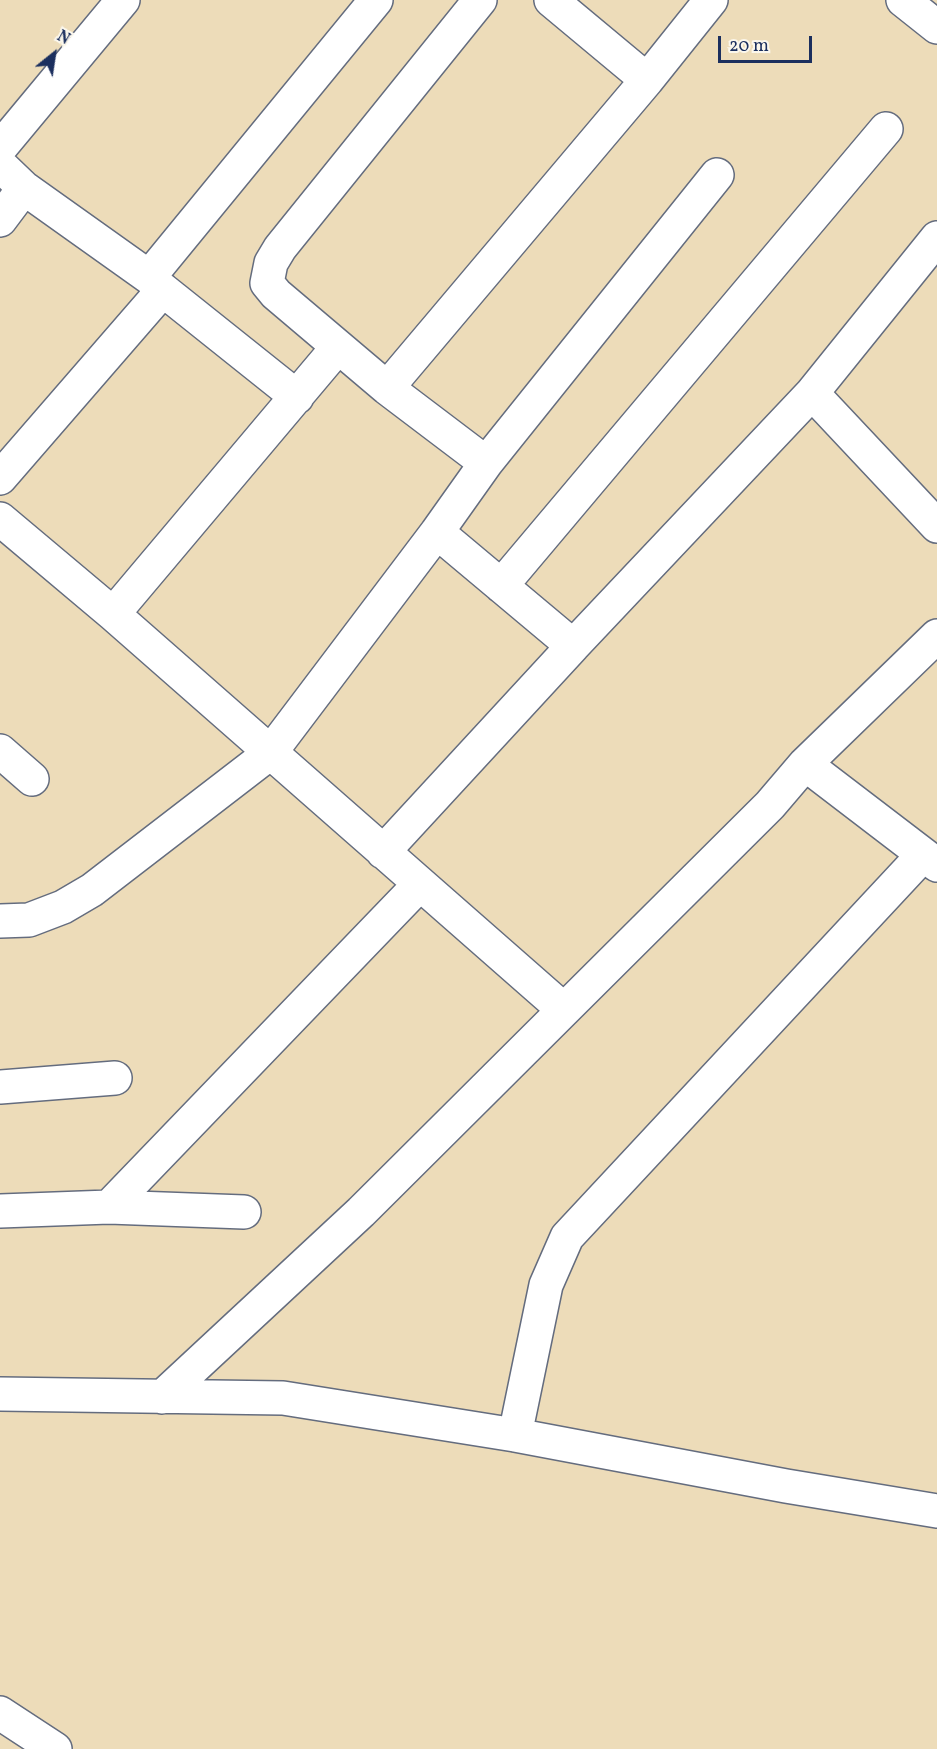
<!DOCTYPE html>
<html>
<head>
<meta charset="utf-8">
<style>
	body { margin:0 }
	#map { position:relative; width:937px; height:1749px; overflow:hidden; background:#eddcb9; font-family:Vollkorn,serif }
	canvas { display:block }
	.north { position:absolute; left:24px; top:24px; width:60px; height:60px; -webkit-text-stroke:4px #fbf7ec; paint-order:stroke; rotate:30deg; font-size:16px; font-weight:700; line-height:24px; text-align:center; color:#1b2f5e }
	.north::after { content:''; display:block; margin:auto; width:21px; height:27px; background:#1b2f5e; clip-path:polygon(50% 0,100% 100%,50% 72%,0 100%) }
	.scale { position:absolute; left:718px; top:36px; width:94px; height:27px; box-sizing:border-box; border:3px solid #1b2f5e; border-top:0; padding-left:8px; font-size:18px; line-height:21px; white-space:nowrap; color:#1b2f5e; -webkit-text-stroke:4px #fbf7ec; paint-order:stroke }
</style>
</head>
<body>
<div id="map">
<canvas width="937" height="1749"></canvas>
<div class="north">N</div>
<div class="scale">20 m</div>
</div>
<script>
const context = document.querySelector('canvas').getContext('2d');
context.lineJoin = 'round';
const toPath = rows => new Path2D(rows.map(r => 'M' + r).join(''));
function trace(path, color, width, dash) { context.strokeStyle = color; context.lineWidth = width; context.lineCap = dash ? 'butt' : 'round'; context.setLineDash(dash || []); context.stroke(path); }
const minor = toPath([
	[480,0,280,248,271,263,267,283,276,294,387,388,486,463],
	[551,0,647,80],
	[903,0,937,27],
	[0,148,123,0],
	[0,165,24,188,149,277,163,290,297,397],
	[0,220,24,188],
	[149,277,376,0],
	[387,388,647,80,711,0],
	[812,393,937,238],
	[0,478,163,290],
	[0,519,113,614,564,1010],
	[437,532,486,463,717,175],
	[501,586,886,129],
	[113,614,338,347],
	[0,751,32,779],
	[805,764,937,865],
	[383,852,573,646],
	[0,921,29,920,63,907,92,890,270,753,437,532,573,646,812,393,937,526],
	[0,1087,115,1078],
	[109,1207,420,884],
	[0,1211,109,1207,244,1212],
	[0,1394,283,1398,515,1435,786,1486,937,1511],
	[162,1397,361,1212,770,805,805,764,937,636],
	[515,1435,546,1285,567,1237,923,855]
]);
const secondary = toPath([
	[0,1713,55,1749]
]);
trace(minor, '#646c7e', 36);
trace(secondary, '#646c7e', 36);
trace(minor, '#fff', 33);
trace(secondary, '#fff', 33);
</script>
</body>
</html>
